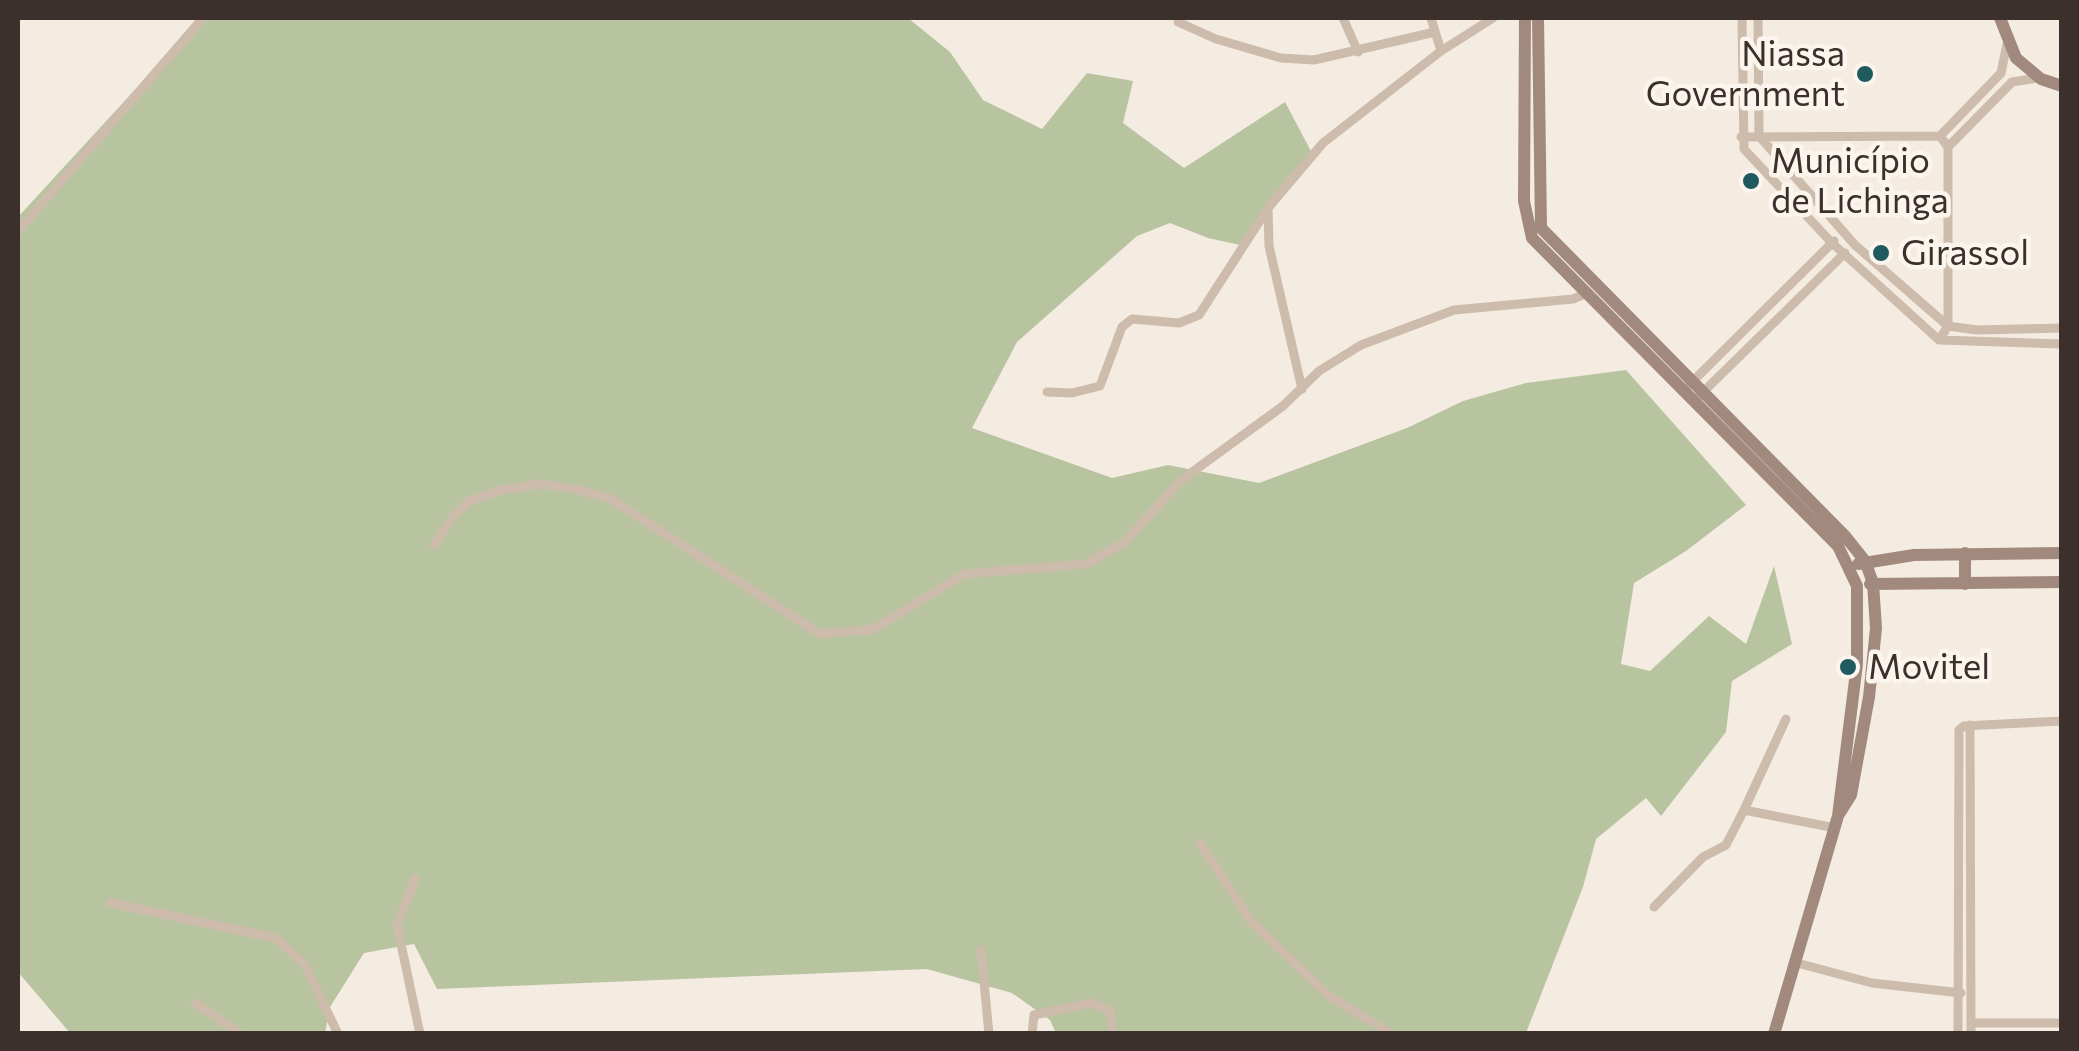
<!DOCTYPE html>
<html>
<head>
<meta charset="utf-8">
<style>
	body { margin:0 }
	#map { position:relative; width:2079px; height:1051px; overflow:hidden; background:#f4ebe1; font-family:Commissioner,sans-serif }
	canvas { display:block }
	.frame { position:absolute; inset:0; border:20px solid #3b302b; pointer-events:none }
</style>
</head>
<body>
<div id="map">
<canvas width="2079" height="1051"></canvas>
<div class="frame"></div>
</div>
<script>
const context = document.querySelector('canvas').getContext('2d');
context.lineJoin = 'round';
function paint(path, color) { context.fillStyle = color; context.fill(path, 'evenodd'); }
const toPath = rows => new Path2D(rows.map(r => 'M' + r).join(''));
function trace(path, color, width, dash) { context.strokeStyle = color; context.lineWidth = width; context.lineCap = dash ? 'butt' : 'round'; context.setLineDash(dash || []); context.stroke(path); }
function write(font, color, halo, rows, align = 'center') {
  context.font = font + ' Commissioner,sans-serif'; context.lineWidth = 9; context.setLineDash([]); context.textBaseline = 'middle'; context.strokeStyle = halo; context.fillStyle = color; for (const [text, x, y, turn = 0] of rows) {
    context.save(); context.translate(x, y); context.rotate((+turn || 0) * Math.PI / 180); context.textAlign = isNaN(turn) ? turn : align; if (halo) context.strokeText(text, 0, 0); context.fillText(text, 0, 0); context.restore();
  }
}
paint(toPath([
	[201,18,908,18,950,52,983,100,1042,129,1087,73,1133,81,1123,123,1184,168,1285,102,1312,153,1245,246,1208,238,1170,223,1137,236,1017,342,972,428,1112,478,1168,465,1259,483,1407,428,1463,401,1526,383,1626,370,1746,505,1686,551,1634,583,1621,664,1650,671,1709,616,1746,644,1774,566,1792,644,1732,681,1726,732,1661,816,1646,798,1596,839,1583,887,1526,1033,1056,1033,1050,1020,1012,993,927,969,437,989,414,944,364,953,330,1007,325,1033,70,1033,18,972,18,217]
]), '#b8c4a0');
trace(toPath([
	[1343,18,1358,52],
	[1431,18,1441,51],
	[1742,18,1744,149,1832,243,1939,340,2062,344],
	[1758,18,1759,136,1855,245,1948,326,1977,330,2062,328],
	[1178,22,1216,39,1281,58,1314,60,1435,32],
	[1741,137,1940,136,2001,73,2007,44],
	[1948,147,2012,82,2038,78],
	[18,231,203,18],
	[1939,340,1948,326,1948,147,1940,136],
	[1689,385,1834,241],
	[1302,389,1269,246,1268,208,1323,143,1441,51,1493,18],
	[1047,392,1072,393,1100,386,1122,327,1132,319,1179,323,1199,315,1268,208],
	[1699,396,1845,253],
	[434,545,454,515,470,501,500,490,540,484,576,489,611,499,820,634,874,629,964,574,1086,564,1125,542,1180,481,1283,406,1319,371,1361,345,1454,310,1573,299,1587,293],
	[1786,719,1744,810,1835,828],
	[1970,725,1971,1034],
	[1200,843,1251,921,1329,996,1392,1034],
	[415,879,397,925,420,1034],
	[110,903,276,938,305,965,338,1034],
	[1654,907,1703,857,1726,845,1744,810],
	[981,950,989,1034],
	[1797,963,1872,983,1961,993],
	[195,1003,241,1034],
	[1972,1023,2062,1023],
	[1032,1034,1034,1015,1091,1003,1110,1011,1113,1034],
	[1958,1034,1959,730,1964,726,2062,721]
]), '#cdbbac', 9);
trace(toPath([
	[1525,18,1524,201,1532,238,1838,546,1857,586,1857,664,1838,816,1774,1034],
	[1538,18,1541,228,1845,536,1865,561,1873,583,1876,628,1869,697,1851,795,1839,814],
	[2000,18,2016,58,2041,79,2062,86],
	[1858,564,1914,555,2062,553],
	[1870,584,2062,582],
	[1965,584,1965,553]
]), '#a18a7d', 12);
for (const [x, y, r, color] of [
	[1865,74,10,"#1f5a5e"],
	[1751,181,10,"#1f5a5e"],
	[1881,253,10,"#1f5a5e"],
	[1848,667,10,"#1f5a5e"]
]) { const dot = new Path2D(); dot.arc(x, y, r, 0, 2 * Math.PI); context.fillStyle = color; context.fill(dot); trace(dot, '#fbf5ee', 4); }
write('35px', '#3b302b', '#fbf5ee', [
	["Niassa",1845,54,"right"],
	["Government",1845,94,"right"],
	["Município",1771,161],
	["de Lichinga",1771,201],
	["Girassol",1901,253],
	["Movitel",1868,667]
], 'left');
</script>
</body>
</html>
